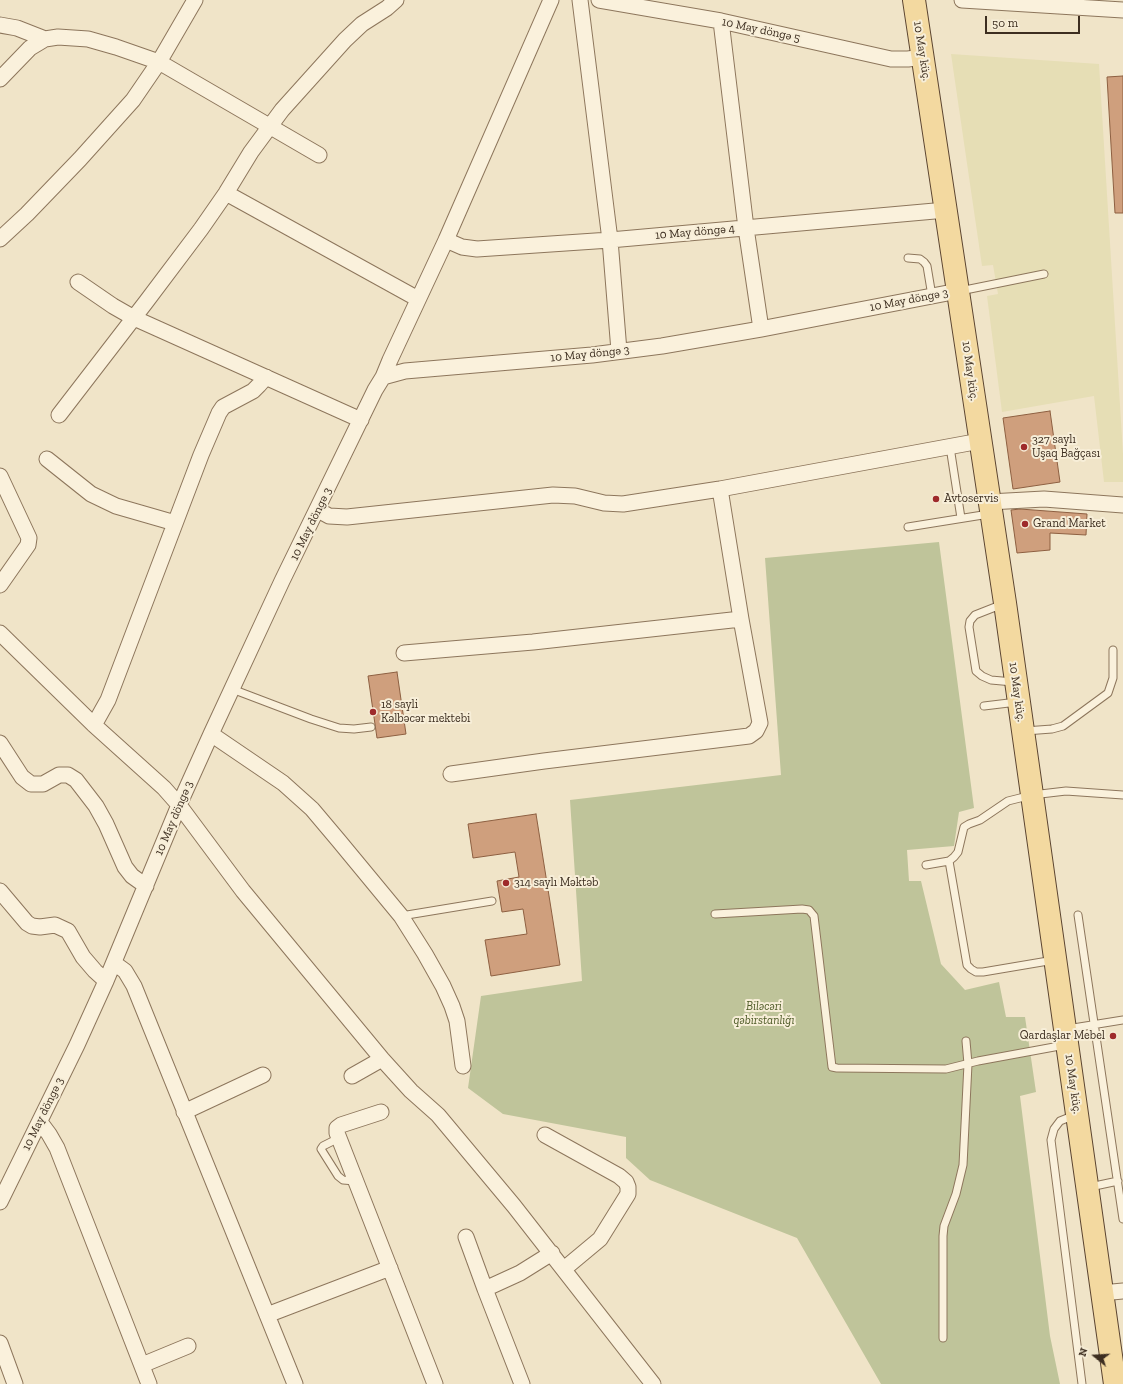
<!DOCTYPE html>
<html>
<head>
<meta charset="utf-8">
<style>
	body { margin:0 }
	#map { position:relative; width:1123px; height:1384px; overflow:hidden; background:#f0e4c8; font-family:"Zilla Slab",serif }
	canvas { display:block }
	.north { position:absolute; left:1075px; top:1336px; width:40px; height:40px; -webkit-text-stroke:3px #f7eed8; paint-order:stroke; rotate:288deg; font-size:11px; font-weight:700; line-height:16px; text-align:center; color:#3d2e20 }
	.north::after { content:''; display:block; margin:auto; width:14px; height:18px; background:#3d2e20; clip-path:polygon(50% 0,100% 100%,50% 72%,0 100%) }
	.scale { position:absolute; left:985px; top:16px; width:95px; height:18px; box-sizing:border-box; border:2px solid #3d2e20; border-top:0; padding-left:5px; font-size:12px; line-height:14px; white-space:nowrap; color:#3d2e20; -webkit-text-stroke:3px #f7eed8; paint-order:stroke }
</style>
</head>
<body>
<div id="map">
<canvas width="1123" height="1384"></canvas>
<div class="north">N</div>
<div class="scale">50 m</div>
</div>
<script>
const context = document.querySelector('canvas').getContext('2d');
context.lineJoin = 'round';
function paint(path, color) { context.fillStyle = color; context.fill(path, 'evenodd'); }
const toPath = rows => new Path2D(rows.map(r => 'M' + r).join(''));
function trace(path, color, width, dash) { context.strokeStyle = color; context.lineWidth = width; context.lineCap = dash ? 'butt' : 'round'; context.setLineDash(dash || []); context.stroke(path); }
function write(font, color, halo, rows, align = 'center') {
  context.font = font + ' "Zilla Slab",serif'; context.lineWidth = 4; context.setLineDash([]); context.textBaseline = 'middle'; context.strokeStyle = halo; context.fillStyle = color; for (const [text, x, y, turn = 0] of rows) {
    context.save(); context.translate(x, y); context.rotate((+turn || 0) * Math.PI / 180); context.textAlign = isNaN(turn) ? turn : align; if (halo) context.strokeText(text, 0, 0); context.fillText(text, 0, 0); context.restore();
  }
}
paint(toPath([
	[951,54,1099,64,1123,454,1123,482,1104,482,1094,396,1002,412,987,296,998,294,993,265,982,266]
]), '#e6deb5');
paint(toPath([
	[939,542,974,808,959,812,954,846,907,850,909,881,921,881,941,964,965,990,999,982,1006,1017,1025,1017,1036,1092,1020,1096,1050,1336,1060,1384,881,1384,797,1238,650,1180,626,1158,626,1137,503,1114,468,1088,481,996,582,981,570,800,781,775,765,558]
]), '#bfc49a');
const building = toPath([
	[1123,76,1123,213,1115,213,1107,77,1123,76],
	[1050,411,1060,482,1013,489,1003,418,1050,411],
	[1020,509,1087,514,1086,535,1050,533,1050,550,1017,553,1011,510,1020,509],
	[397,672,406,734,377,738,368,676,397,672],
	[536,814,560,965,491,976,485,940,527,934,523,909,502,912,497,881,519,877,515,852,473,858,468,824,536,814]
]);
paint(building, '#cf9f7d');
trace(building, '#8d5f41', 1);
const lane = toPath([
	[908,258,920,259,924,262,927,266,932,296],
	[960,291,1044,274],
	[950,447,961,518],
	[908,527,989,514],
	[1003,604,975,615,970,621,969,627,976,671,982,676,991,680,1013,682],
	[232,689,311,719,339,728,354,729,371,727],
	[984,706,1017,702],
	[1025,731,1052,729,1063,726,1108,693,1113,678,1113,650],
	[949,861,967,965,971,969,976,972,983,972,1054,960],
	[926,865,949,861,954,857,958,852,964,827,969,824,980,820,1008,801,1032,795,1066,791,1123,795],
	[715,914,802,909,809,910,814,916,832,1067,837,1068,946,1069,978,1061,1065,1045],
	[1078,915,1123,1219],
	[401,916,492,901],
	[1067,1029,1123,1020],
	[1075,1115,1060,1121,1054,1129,1051,1140,1082,1384],
	[339,1138,323,1146,321,1149,338,1176,343,1180,355,1181],
	[1090,1187,1118,1181],
	[943,1338,943,1236,944,1226,956,1194,963,1165,968,1064,966,1041]
]);
const street = toPath([
	[580,0,610,240,619,351],
	[599,0,721,21,891,59,908,59,923,57],
	[962,0,1123,10],
	[721,21,746,228,761,329],
	[0,25,17,28,45,39],
	[0,79,30,48,45,39,58,37,88,39,116,47,159,62,319,155],
	[226,193,418,299],
	[0,239,27,214,80,159,133,100,159,62,195,0],
	[446,240,462,247,477,249,610,240,946,210],
	[78,282,113,306,134,318,361,420],
	[383,377,390,360,446,240,551,0],
	[59,415,146,302,201,229,226,193,251,152,282,110,345,40,362,24,387,8,396,0],
	[47,459,91,494,116,506,175,523],
	[0,476,29,538,28,545,0,585],
	[989,502,1044,499,1123,505],
	[318,510,329,516,347,517,553,495,575,496,604,503,623,504,720,489,980,441],
	[0,633,94,725,164,788,179,805,243,891,382,1059,411,1091,438,1115,514,1206,653,1384],
	[404,653,533,642,741,619],
	[94,725,108,700,201,455,219,413,223,407,253,391,259,385,266,377],
	[211,734,283,783,312,809,339,841,401,916,425,954,443,986,452,1006,457,1021,463,1066],
	[0,743,22,777,31,784,43,784,59,775,68,775,76,780,96,806,106,824,125,867,132,876,146,886],
	[451,774,544,761,749,736,756,731,760,723,741,619,720,489],
	[0,891,27,923,32,926,40,927,55,925,68,931,83,957,95,971,106,981],
	[114,963,125,971,134,986,295,1384],
	[352,1076,382,1059],
	[184,1112,263,1075],
	[381,1112,341,1125,337,1128,337,1133,435,1384],
	[40,1122,49,1134,57,1148,149,1384],
	[545,1135,619,1176,626,1182,628,1187,628,1194,600,1239,564,1269],
	[0,1202,77,1045,106,981,179,805,211,734,282,581,375,390,383,377,405,371,592,355,662,346,761,329,958,291],
	[466,1237,485,1289],
	[1102,1293,1123,1291],
	[267,1315,390,1268],
	[0,1343,15,1384],
	[142,1365,188,1346],
	[522,1384,485,1289,520,1273,552,1253]
]);
const primary = toPath([
	[914,0,1005,603,1115,1384]
]);
trace(lane, '#8d765c', 9);
trace(street, '#8d765c', 17);
trace(primary, '#5b4430', 24);
trace(lane, '#faf1dc', 7);
trace(street, '#faf1dc', 15);
trace(primary, '#f3d9a0', 22);
for (const [x, y, r, color] of [
	[1024,447,4,"#9e2a2b"],
	[936,499,4,"#9e2a2b"],
	[1025,524,4,"#9e2a2b"],
	[373,712,4,"#9e2a2b"],
	[506,883,4,"#9e2a2b"],
	[1113,1036,4,"#9e2a2b"]
]) { const dot = new Path2D(); dot.arc(x, y, r, 0, 2 * Math.PI); context.fillStyle = color; context.fill(dot); trace(dot, '#f7eed8', 1.5); }
write('12px', '#3d2e20', '#f7eed8', [
	["10 May döngə 5",761,30,12],
	["10 May küç.",922,51,81],
	["10 May döngə 4",695,232,-5],
	["10 May döngə 3",909,300,-11],
	["10 May döngə 3",590,354,-6],
	["10 May küç.",970,371,82],
	["10 May döngə 3",311,524,-64],
	["10 May küç.",1017,692,82],
	["10 May döngə 3",174,818,-67],
	["10 May küç.",1073,1084,82],
	["10 May döngə 3",43,1114,-64]
]);
write('12px', '#3d2e20', '#f7eed8', [
	["327 saylı",1032,440],
	["Uşaq Bağçası",1032,454],
	["Avtoservis",944,499],
	["Grand Market",1033,524],
	["18 sayli",381,705],
	["Kəlbəcər mektebi",381,719],
	["314 saylı Məktəb",514,883],
	["Qardaşlar Mebel",1105,1036,"right"]
], 'left');
write('italic 12px', '#4d5a26', '#f7eed8', [
	["Biləcəri",764,1007],
	["qəbirstanlığı",764,1021]
]);
</script>
</body>
</html>
